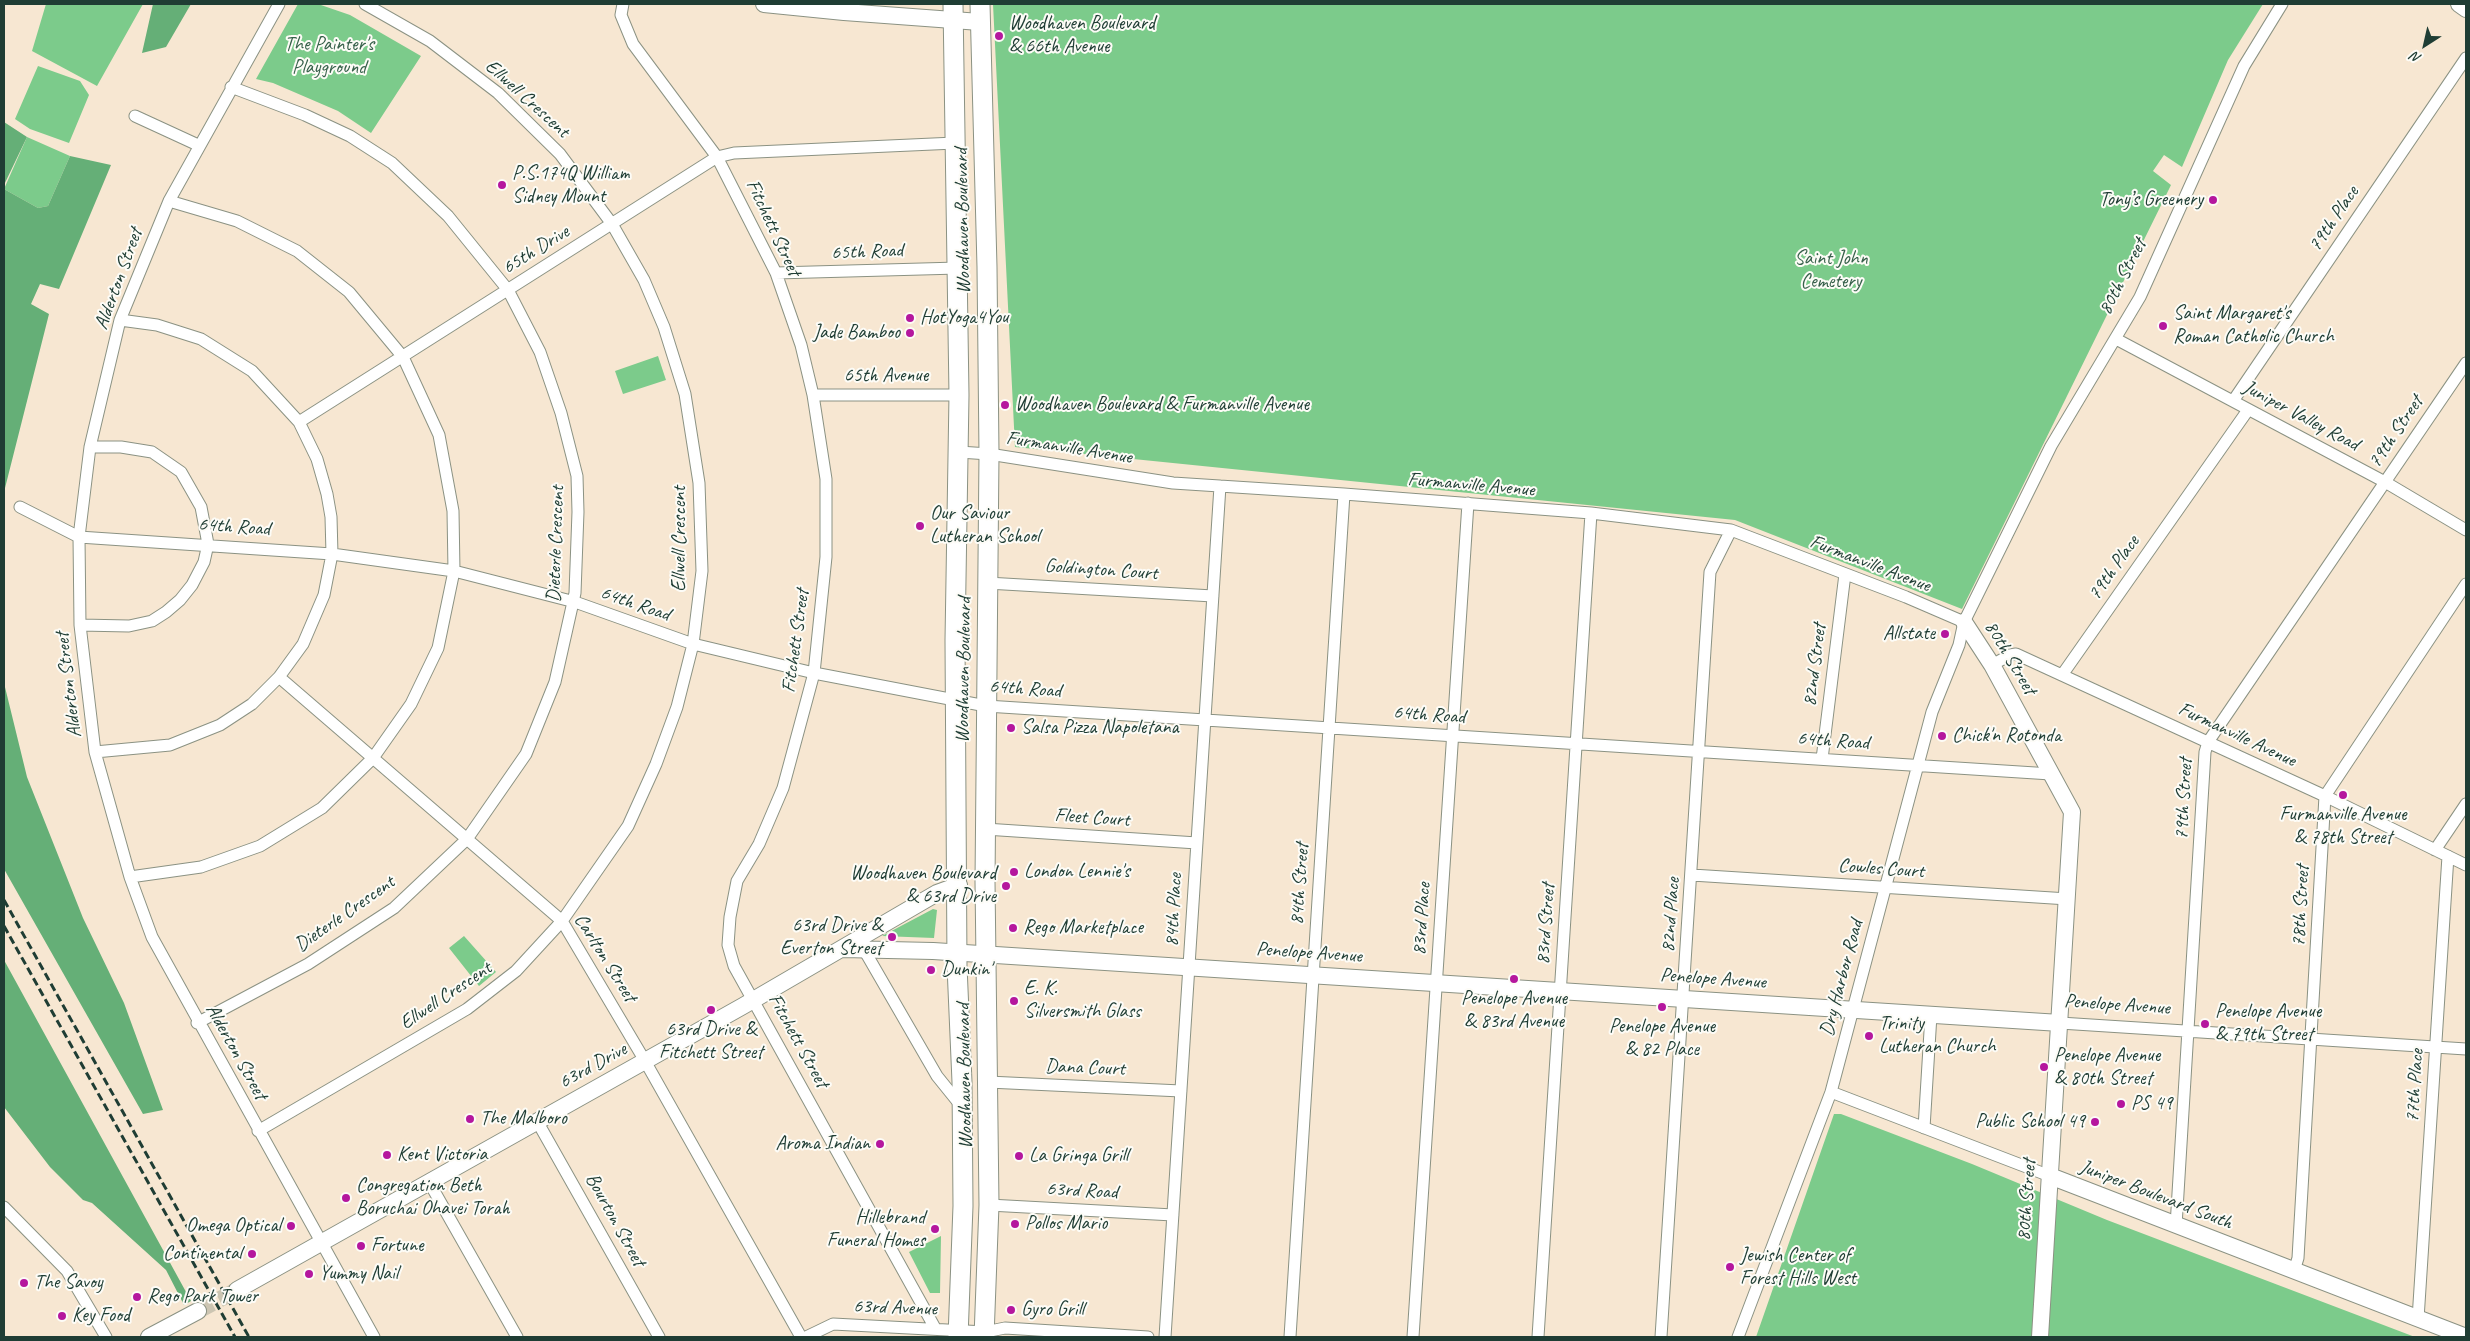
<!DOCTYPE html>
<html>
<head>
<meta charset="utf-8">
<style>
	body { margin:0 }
	#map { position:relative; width:2470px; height:1341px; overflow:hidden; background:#f7e7d2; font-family:Caveat,sans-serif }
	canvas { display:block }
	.frame { position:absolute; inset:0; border:5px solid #1f3d34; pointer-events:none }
	.north { position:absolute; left:2400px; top:20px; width:50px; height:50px; -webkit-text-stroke:4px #fdfcf7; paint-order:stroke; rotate:215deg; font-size:14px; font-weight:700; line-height:20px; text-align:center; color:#1f3d34 }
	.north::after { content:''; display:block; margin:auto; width:18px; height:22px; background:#1f3d34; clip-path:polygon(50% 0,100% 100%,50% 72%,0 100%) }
</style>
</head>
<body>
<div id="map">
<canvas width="2470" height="1341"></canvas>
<div class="frame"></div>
<div class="north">N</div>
</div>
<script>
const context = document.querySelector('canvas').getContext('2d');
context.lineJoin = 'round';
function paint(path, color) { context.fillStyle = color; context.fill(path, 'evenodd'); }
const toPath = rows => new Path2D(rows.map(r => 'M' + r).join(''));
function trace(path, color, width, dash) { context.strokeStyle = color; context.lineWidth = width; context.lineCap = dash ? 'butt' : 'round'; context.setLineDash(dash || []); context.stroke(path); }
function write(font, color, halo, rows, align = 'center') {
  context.font = font + ' Caveat,sans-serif'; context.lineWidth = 4; context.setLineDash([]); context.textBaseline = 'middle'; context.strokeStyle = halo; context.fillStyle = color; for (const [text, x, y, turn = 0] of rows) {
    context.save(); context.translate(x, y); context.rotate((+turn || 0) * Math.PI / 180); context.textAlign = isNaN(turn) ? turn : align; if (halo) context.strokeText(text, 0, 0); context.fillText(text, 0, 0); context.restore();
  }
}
paint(toPath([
	[46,4,143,4,97,86,32,51],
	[298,4,318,4,350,15,421,56,371,133,338,111,273,83,256,79],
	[993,4,2263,4,2228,60,2182,167,2164,155,2153,171,2171,185,1962,609,1735,520,1015,447],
	[38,66,80,81,89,95,69,143,30,129,15,119],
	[27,137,70,156,48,206,38,208,4,189],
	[658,356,666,380,623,394,615,371],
	[933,909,937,910,934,938,882,936],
	[464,936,496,972,479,986,449,948],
	[1834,1114,1841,1114,1972,1164,2107,1220,2415,1337,1756,1337],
	[941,1236,940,1293,930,1293,909,1252]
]), '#7ccb8b');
paint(toPath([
	[153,4,191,4,166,47,142,53],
	[4,122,27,137,4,185],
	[70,156,111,165,59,289,40,284,31,304,49,314,4,492,4,189,38,208,48,206],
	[4,683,27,777,83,918,124,1003,163,1110,143,1114,4,869],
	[4,960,191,1301,184,1305,166,1270,92,1203,83,1200,50,1167,4,1107]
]), '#65af77');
trace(toPath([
	[198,1311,237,1290]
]), '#ccc5b2', 16, [16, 8]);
const street = toPath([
	[279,4,169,201,120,320,90,447,79,537,80,625,95,752,130,877,152,937,374,1337],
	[623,4,621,15,633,44,717,157,776,273,801,345,813,395,826,479,826,557,814,673,783,788,759,844,737,881,730,917,728,945,734,966,935,1328],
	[135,116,198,145],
	[776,273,958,268],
	[2116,339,2385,482,2466,530],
	[813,395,959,395],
	[2233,401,2466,58],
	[299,422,717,157,734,153,955,143],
	[959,452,989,454,1173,483,1344,494,1591,513,1731,530,1906,597,1964,622],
	[20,507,79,537,332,554,454,571,575,602,693,644,814,673,986,706,2051,774],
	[987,583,1213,596],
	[80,625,129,626,152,621,166,612,180,600,192,585,204,562,208,544,201,507,181,472,152,452,121,447,90,447],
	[1992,665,2010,655,2016,654,2325,796,2466,865],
	[2062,675,2248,410],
	[279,677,562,921,645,1061,801,1337],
	[95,752,170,745,220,725,252,704,279,677,303,644,324,595,332,554,331,517,327,494,317,459,299,422,252,371,201,339,157,325,120,320],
	[1822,759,1845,574],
	[985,829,1197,843],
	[2435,850,2466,804],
	[1692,875,2068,899],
	[130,877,201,867,260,846,322,808,373,758,411,704,438,648,454,571,453,511,439,435,403,357,349,292,297,251,237,221,169,201],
	[863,948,937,1076,962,1107],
	[197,1023,308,964,394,908,467,839,526,754,555,682,575,593,578,512,577,476,561,413,540,352,508,290,448,216,392,163,350,136,305,115,231,87],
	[2060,1023,2466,1049],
	[988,1082,1181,1091],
	[1831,1092,2050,1176],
	[537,1121,659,1337],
	[1924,1128,1931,1015],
	[258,1131,467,1009,516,971,562,921,628,826,656,764,677,707,693,644,702,571,699,483,685,394,664,327,644,280,612,224,560,154,498,93,430,41,365,4],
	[429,1182,517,1337],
	[989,1205,1173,1215],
	[4,1207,67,1271,106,1337],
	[2176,1226,2205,752,2208,742,2466,363],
	[2294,1271,2298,1258,2325,796,2466,584],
	[2418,1319,2448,856],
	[806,1337,833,1324,985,1332,1005,1328,1148,1337],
	[1165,1337,1220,486],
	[1290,1337,1344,494],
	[1413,1337,1468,503],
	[1538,1337,1591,513],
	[1661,1337,1710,572,1731,530],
	[1738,1337,1831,1092,1932,712,1959,645,1964,622,2051,446,2140,297,2244,66,2282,4]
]);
const secondary = toPath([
	[764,4,844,12,980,22],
	[2459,4,2466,9],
	[1964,622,1992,665,2072,812,2040,1337],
	[843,949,933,951,2060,1023],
	[2050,1176,2466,1337],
	[237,1290,743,1006,937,893,959,885],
	[149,1337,198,1311]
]);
const primary = toPath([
	[953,4,959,395,955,640,957,966,962,1082,963,1206,958,1337],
	[980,4,987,267,989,454,985,881,989,1205,984,1337]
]);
trace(street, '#8b9283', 13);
trace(secondary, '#8b9283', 18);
trace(primary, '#8b9283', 21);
trace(street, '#fff', 11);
trace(secondary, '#fff', 16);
trace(primary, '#fff', 19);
trace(toPath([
	[4,900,249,1337],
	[4,926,235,1337]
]), '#1f3d34', 3, [8, 4]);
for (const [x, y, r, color] of [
	[999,36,5,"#b5179e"],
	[502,185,5,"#b5179e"],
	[2213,200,5,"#b5179e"],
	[910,318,5,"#b5179e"],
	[2163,326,5,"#b5179e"],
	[910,333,5,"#b5179e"],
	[1005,405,5,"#b5179e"],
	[920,526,5,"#b5179e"],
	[1945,634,5,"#b5179e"],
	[1011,728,5,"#b5179e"],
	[1942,736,5,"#b5179e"],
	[2343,795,5,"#b5179e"],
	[1014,872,5,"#b5179e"],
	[1006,886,5,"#b5179e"],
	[1013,928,5,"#b5179e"],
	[892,937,5,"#b5179e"],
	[931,970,5,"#b5179e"],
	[1514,979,5,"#b5179e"],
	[1014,1001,5,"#b5179e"],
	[1662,1007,5,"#b5179e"],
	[711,1010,5,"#b5179e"],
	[2205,1024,5,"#b5179e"],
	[1869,1036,5,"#b5179e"],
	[2044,1067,5,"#b5179e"],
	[2121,1104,5,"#b5179e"],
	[470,1119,5,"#b5179e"],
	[2095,1122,5,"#b5179e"],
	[880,1144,5,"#b5179e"],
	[387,1155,5,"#b5179e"],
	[1019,1156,5,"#b5179e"],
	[346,1198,5,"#b5179e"],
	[1015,1224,5,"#b5179e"],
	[291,1226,5,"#b5179e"],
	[935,1229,5,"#b5179e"],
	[361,1246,5,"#b5179e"],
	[252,1254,5,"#b5179e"],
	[1730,1267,5,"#b5179e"],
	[309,1274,5,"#b5179e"],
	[24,1283,5,"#b5179e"],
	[137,1297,5,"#b5179e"],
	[1011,1310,5,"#b5179e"],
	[62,1316,5,"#b5179e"]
]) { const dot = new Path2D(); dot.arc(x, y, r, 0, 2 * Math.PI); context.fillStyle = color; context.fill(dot); trace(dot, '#fdfcf7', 2); }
write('20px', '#1f3d34', '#fdfcf7', [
	["Woodhaven Boulevard",1009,24],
	["& 66th Avenue",1009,47],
	["P.S.174Q William",512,174],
	["Sidney Mount",512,197],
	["Tony’s Greenery",2203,200,"right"],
	["Saint Margaret's",2173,314],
	["Roman Catholic Church",2173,337],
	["HotYoga4You",920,318],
	["Jade Bamboo",900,333,"right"],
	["Woodhaven Boulevard & Furmanville Avenue",1015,405],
	["Our Saviour",930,514],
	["Lutheran School",930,537],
	["Allstate",1935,634,"right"],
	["Salsa Pizza Napoletana",1021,728],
	["Chick'n Rotonda",1952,736],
	["Furmanville Avenue",2343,815,"center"],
	["& 78th Street",2343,838,"center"],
	["London Lennie's",1024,872],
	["Woodhaven Boulevard",996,874,"right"],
	["& 63rd Drive",996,897,"right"],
	["63rd Drive &",882,926,"right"],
	["Everton Street",882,949,"right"],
	["Rego Marketplace",1023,928],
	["Dunkin'",941,970],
	["E. K.",1024,989],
	["Silversmith Glass",1024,1012],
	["Penelope Avenue",1514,999,"center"],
	["& 83rd Avenue",1514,1022,"center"],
	["Penelope Avenue",2215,1012],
	["& 79th Street",2215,1035],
	["Trinity",1879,1024],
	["Lutheran Church",1879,1047],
	["Penelope Avenue",1662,1027,"center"],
	["& 82 Place",1662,1050,"center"],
	["63rd Drive &",711,1030,"center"],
	["Fitchett Street",711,1053,"center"],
	["Penelope Avenue",2054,1056],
	["& 80th Street",2054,1079],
	["PS 49",2131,1104],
	["The Malboro",480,1119],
	["Public School 49",2085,1122,"right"],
	["Aroma Indian",870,1144,"right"],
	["Kent Victoria",397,1155],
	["La Gringa Grill",1029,1156],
	["Congregation Beth",356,1186],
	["Boruchai Ohavei Torah",356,1209],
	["Hillebrand",925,1218,"right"],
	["Funeral Homes",925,1241,"right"],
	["Pollos Mario",1025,1224],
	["Omega Optical",281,1226,"right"],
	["Fortune",371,1246],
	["Continental",242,1254,"right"],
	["Jewish Center of",1740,1256],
	["Forest Hills West",1740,1279],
	["Yummy Nail",319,1274],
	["The Savoy",34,1283],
	["Rego Park Tower",147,1297],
	["Gyro Grill",1021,1310],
	["Key Food",72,1316]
], 'left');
write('20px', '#36604a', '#fdfcf7', [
	["The Painter's",329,45],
	["Playground",329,68],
	["Saint John",1831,259],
	["Cemetery",1831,282]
]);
write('20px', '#1f3d34', '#fdfcf7', [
	["Ellwell Crescent",527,99,42],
	["79th Place",2334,219,-56],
	["Woodhaven Boulevard",963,221,-91],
	["Fitchett Street",773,228,65],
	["65th Drive",536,250,-32],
	["65th Road",867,252,-2],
	["80th Street",2123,277,-63],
	["Alderton Street",119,279,-70],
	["65th Avenue",886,376],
	["Juniper Valley Road",2301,416,28],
	["79th Street",2396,432,-56],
	["Furmanville Avenue",1069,448,9],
	["Furmanville Avenue",1471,485,5],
	["64th Road",234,527,4],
	["Ellwell Crescent",680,539,-90],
	["Dieterle Crescent",556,544,-88],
	["Furmanville Avenue",1870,564,21],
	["79th Place",2114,568,-55],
	["Goldington Court",1101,570,4],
	["64th Road",635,604,19],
	["Fitchett Street",796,641,-82],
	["80th Street",2010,658,59],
	["82nd Street",1815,665,-83],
	["Woodhaven Boulevard",964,670,-89],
	["Alderton Street",69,685,-97],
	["64th Road",1025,689,4],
	["64th Road",1429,715,4],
	["Furmanville Avenue",2237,735,25],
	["64th Road",1833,741,4],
	["79th Street",2184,799,-87],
	["Fleet Court",1092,818,4],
	["Cowles Court",1881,869,4],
	["84th Street",1300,884,-86],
	["78th Street",2301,906,-87],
	["84th Place",1174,910,-87],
	["Dieterle Crescent",345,914,-35],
	["82nd Place",1671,915,-86],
	["83rd Place",1422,919,-86],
	["83rd Street",1546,924,-86],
	["Penelope Avenue",1309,953,4],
	["Carlton Street",605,958,58],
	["Dry Harbor Road",1842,978,-75],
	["Penelope Avenue",1713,979,4],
	["Ellwell Crescent",446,996,-34],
	["Penelope Avenue",2117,1005,4],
	["Fitchett Street",798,1041,61],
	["Alderton Street",236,1052,61],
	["63rd Drive",593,1066,-29],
	["Dana Court",1085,1068,2],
	["Woodhaven Boulevard",965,1076,-91],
	["77th Place",2415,1086,-86],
	["63rd Road",1082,1191,3],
	["Juniper Boulevard South",2156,1195,21],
	["80th Street",2027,1200,-86],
	["Bourton Street",615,1220,61],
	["63rd Avenue",895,1308,2]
]);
</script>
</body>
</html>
